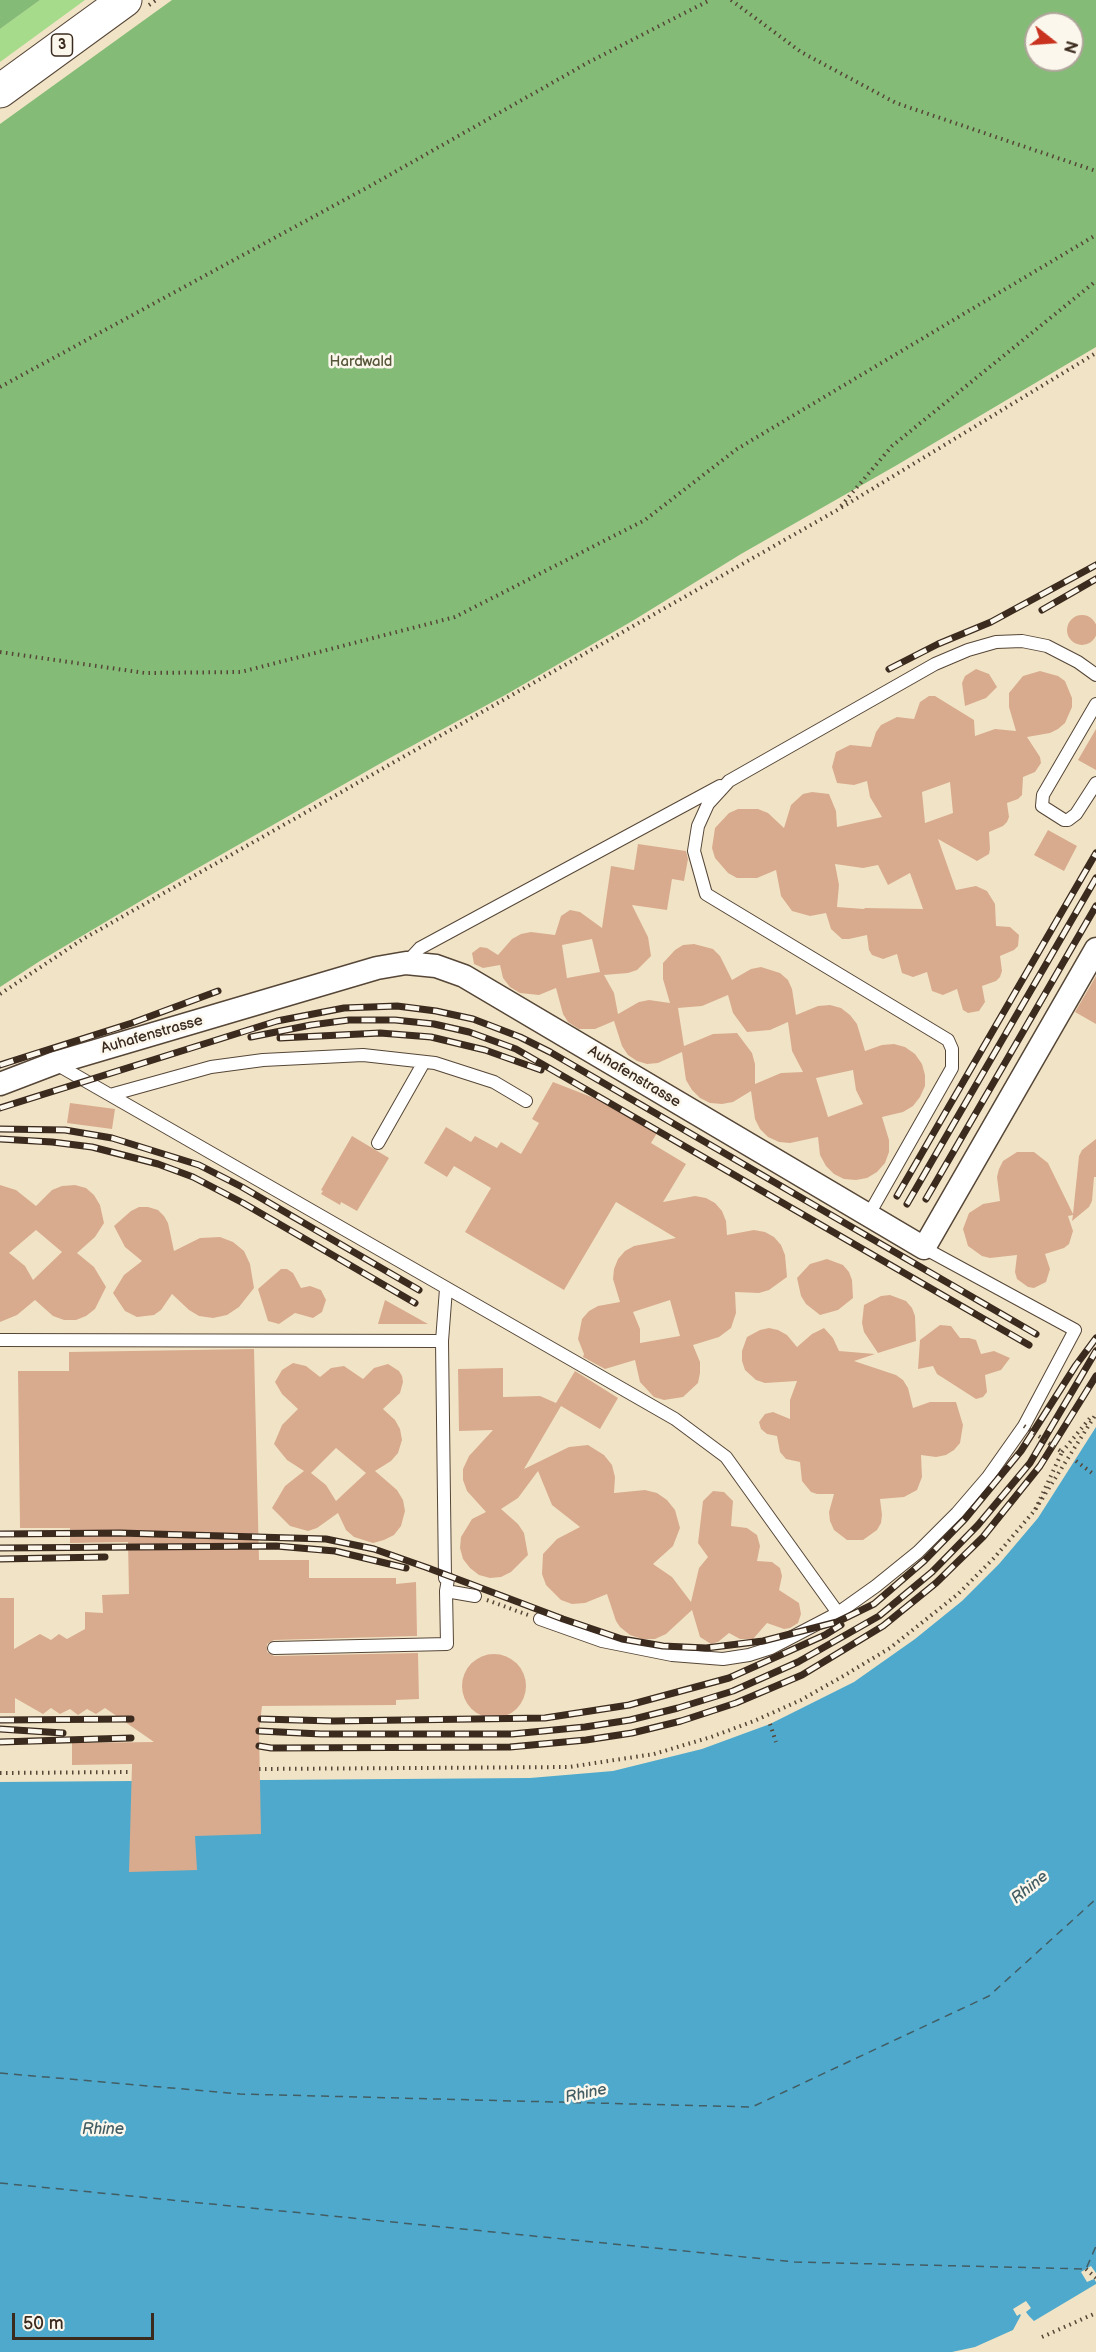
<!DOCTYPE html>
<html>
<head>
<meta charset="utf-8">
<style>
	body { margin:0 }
	#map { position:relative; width:1096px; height:2352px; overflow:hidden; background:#f1e4c6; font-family:"Balsamiq Sans",sans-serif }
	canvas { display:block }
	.north { position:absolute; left:1024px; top:12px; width:60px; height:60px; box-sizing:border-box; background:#fbf7ec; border:2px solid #aea59a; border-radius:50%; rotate:107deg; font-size:16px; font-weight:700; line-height:24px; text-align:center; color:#3b2a1e }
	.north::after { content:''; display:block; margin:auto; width:21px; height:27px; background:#c8321e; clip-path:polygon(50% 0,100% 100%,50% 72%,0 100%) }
	.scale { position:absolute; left:12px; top:2313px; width:142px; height:27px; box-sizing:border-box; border:3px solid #3b2a1e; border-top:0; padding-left:8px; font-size:18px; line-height:21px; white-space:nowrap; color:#3b2a1e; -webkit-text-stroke:4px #fbf7ec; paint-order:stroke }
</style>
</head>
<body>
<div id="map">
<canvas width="1096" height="2352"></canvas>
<div class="north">N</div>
<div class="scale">50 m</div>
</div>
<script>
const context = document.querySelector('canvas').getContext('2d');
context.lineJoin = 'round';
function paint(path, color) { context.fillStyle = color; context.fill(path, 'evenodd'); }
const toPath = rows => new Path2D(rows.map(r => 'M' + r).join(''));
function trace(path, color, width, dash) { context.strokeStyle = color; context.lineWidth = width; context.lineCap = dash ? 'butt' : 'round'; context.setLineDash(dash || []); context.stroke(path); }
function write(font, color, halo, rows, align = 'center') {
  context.font = font + ' "Balsamiq Sans",sans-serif'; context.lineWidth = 5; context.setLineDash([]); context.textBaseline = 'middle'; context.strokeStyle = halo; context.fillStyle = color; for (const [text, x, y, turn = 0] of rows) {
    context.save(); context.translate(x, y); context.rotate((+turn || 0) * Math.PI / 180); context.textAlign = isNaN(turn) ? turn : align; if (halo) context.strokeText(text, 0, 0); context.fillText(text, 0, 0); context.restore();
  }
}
paint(toPath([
	[40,0,85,0,0,62,0,29]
]), '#a5db8b');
paint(toPath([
	[0,0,40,0,0,29],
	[172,0,1096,0,1096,347,897,465,741,554,634,620,507,694,388,759,149,896,40,961,0,987,0,124],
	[1036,24,1072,24,1072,60,1036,60]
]), '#84bb77');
paint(toPath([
	[1096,1427,1096,2284,1034,2321,1025,2312,1021,2315,1013,2330,975,2347,952,2352,0,2352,0,1782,530,1778,613,1771,702,1749,770,1724,854,1682,915,1639,962,1601,999,1564,1038,1518]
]), '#4ea9cc');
paint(toPath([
	[1091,2266,1096,2273,1096,2282,1094,2279,1087,2282,1081,2272],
	[1026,2301,1031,2308,1026,2312,1034,2324,1025,2316,1023,2318,1020,2314,1017,2316,1013,2309]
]), '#f1e4c6');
trace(toPath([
	[0,2073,240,2094,752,2107,989,1996,1096,1899],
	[0,2183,795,2262,1086,2269,1096,2246]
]), '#435d64', 1.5, [8, 6]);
paint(toPath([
	'1067 630a15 15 0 1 1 30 0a15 15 0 1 1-30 0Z',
	[976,669,989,674,997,687,986,698,965,706,962,683,965,676],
	[1040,671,1058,676,1065,681,1072,698,1072,707,1065,723,1058,729,1050,733,1027,737,1040,757,1041,763,1035,772,1023,777,1022,795,1018,799,1007,803,1009,817,1007,822,1003,826,989,832,990,849,989,854,977,861,938,839,956,890,976,886,987,891,995,904,996,926,1010,927,1019,935,1018,946,1014,950,1000,956,1002,971,1000,977,996,981,982,986,985,1002,979,1011,968,1013,963,1010,957,989,943,995,932,991,927,972,913,977,902,973,897,954,883,959,872,955,869,950,867,935,849,939,842,939,831,929,826,913,810,916,792,911,781,896,776,870,757,878,737,878,728,873,715,858,712,848,715,828,729,813,738,809,758,809,768,813,784,828,791,805,803,794,812,792,829,794,836,811,837,827,882,817,870,797,867,781,854,785,837,783,832,767,836,752,850,745,871,747,876,732,881,725,897,717,914,719,920,702,929,696,935,696,974,720,975,736,995,729,1016,731,1009,707,1009,693,1023,676],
	[950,782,953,813,925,823,922,792],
	[835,864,863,868,878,865,888,885,910,873,923,909,865,908,864,909,837,907,839,885],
	[1096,729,1096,770,1078,760],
	[1048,830,1077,846,1064,871,1034,855],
	[638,844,686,851,688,859,684,881,672,879,667,910,632,905,648,937,651,956,637,970,628,973,604,975,614,993,618,1014,639,1002,649,1000,670,1003,663,979,663,963,675,950,683,945,694,944,713,949,720,956,732,980,751,969,761,967,780,973,788,980,792,989,796,1015,818,1006,830,1005,841,1008,850,1015,857,1024,865,1051,882,1045,894,1044,905,1047,915,1054,922,1064,925,1075,925,1086,920,1097,913,1106,903,1112,882,1117,889,1140,889,1152,885,1163,877,1172,867,1178,856,1180,844,1179,834,1174,826,1166,820,1155,818,1137,790,1143,779,1142,768,1137,760,1129,755,1119,751,1091,733,1102,722,1104,710,1103,700,1098,692,1090,686,1080,682,1052,658,1063,647,1064,637,1061,628,1055,622,1046,614,1021,595,1029,579,1029,568,1022,563,1014,556,988,539,995,520,993,510,987,503,978,500,965,483,968,474,964,472,953,480,947,487,948,498,955,512,939,521,934,531,932,555,935,561,916,570,910,580,912,602,928,611,866,634,870],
	[592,939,600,972,567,978,562,945],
	[728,995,733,1013,747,1032,770,1030,788,1022,792,1051,803,1072,781,1073,755,1084,755,1064,752,1053,737,1033,713,1034,684,1046,678,1008,702,1006],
	[853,1070,856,1090,863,1104,828,1117,816,1078],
	[1096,976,1096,1024,1075,1012],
	[553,1082,594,1098,657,1133,651,1143,686,1164,663,1202,695,1196,706,1198,715,1203,722,1211,726,1221,727,1235,754,1230,765,1232,774,1237,781,1245,785,1255,787,1277,769,1290,759,1293,735,1292,736,1313,731,1328,719,1337,693,1345,700,1362,700,1373,698,1383,683,1397,664,1400,654,1397,640,1382,635,1360,605,1369,583,1357,584,1354,578,1339,582,1319,589,1311,598,1306,620,1302,613,1279,614,1269,618,1259,625,1251,634,1246,676,1238,616,1202,564,1290,465,1232,491,1188,454,1166,447,1177,424,1163,446,1127,471,1142,475,1136,497,1148,501,1142,521,1154,539,1123,532,1119],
	[670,1300,680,1336,640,1343,640,1329,633,1312],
	[70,1103,115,1109,112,1129,67,1123],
	[352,1136,389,1158,357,1211,341,1202,340,1205,321,1194,323,1191,321,1190],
	[1096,1139,1096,1177,1094,1177,1092,1201,1089,1207,1072,1221,1073,1215,1068,1216,1073,1231,1069,1244,1064,1248,1045,1254,1050,1269,1046,1282,1034,1288,1028,1287,1017,1279,1015,1272,1017,1255,990,1258,982,1256,968,1246,963,1229,969,1213,983,1204,1000,1201,997,1177,999,1169,1003,1161,1017,1152,1034,1152,1048,1163,1073,1214,1079,1156,1082,1150],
	[0,1185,16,1190,36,1206,52,1190,62,1186,75,1185,86,1188,94,1195,100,1205,104,1223,95,1237,77,1253,94,1267,106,1287,95,1309,86,1316,76,1320,64,1320,53,1316,35,1300,17,1315,0,1322],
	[36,1230,62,1252,33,1280,25,1266,9,1253],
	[139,1207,148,1207,158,1210,164,1216,168,1223,174,1251,200,1238,220,1237,233,1242,244,1251,250,1264,254,1288,239,1307,227,1315,213,1318,199,1316,189,1310,172,1294,161,1310,154,1315,137,1317,125,1311,113,1293,124,1275,142,1261,125,1247,114,1226,131,1211],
	[827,1259,843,1265,849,1272,852,1280,853,1298,838,1310,820,1315,806,1304,801,1296,797,1278,810,1264],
	[281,1269,287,1269,293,1273,301,1288,310,1286,321,1290,326,1300,322,1312,313,1318,295,1313,279,1324,268,1321,258,1289],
	[890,1295,906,1301,912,1308,915,1316,916,1341,878,1353,864,1332,862,1323,864,1305,881,1296],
	[385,1300,428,1324,378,1324],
	[940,1325,951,1326,960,1338,969,1338,976,1340,981,1354,994,1351,1010,1358,1001,1370,985,1375,987,1392,983,1397,976,1399,937,1374,933,1366,918,1369,920,1340],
	[769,1328,778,1330,787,1335,797,1347,812,1334,824,1328,833,1338,839,1351,875,1354,854,1361,896,1375,903,1380,908,1388,913,1408,930,1402,956,1402,963,1425,960,1443,954,1450,946,1455,936,1457,921,1455,922,1477,917,1490,904,1497,880,1499,882,1515,881,1523,877,1530,863,1540,847,1540,834,1530,830,1521,829,1512,834,1494,817,1494,811,1492,802,1481,800,1462,786,1459,780,1452,777,1436,767,1434,761,1429,759,1422,765,1414,773,1412,790,1419,790,1400,797,1381,765,1383,756,1380,745,1370,742,1361,742,1351,747,1337,760,1330],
	[254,1349,259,1560,309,1560,309,1578,396,1578,396,1584,416,1582,417,1636,274,1640,267,1644,267,1652,274,1656,418,1653,419,1699,396,1700,396,1705,262,1706,259,1731,261,1834,195,1836,197,1870,129,1872,132,1764,72,1765,72,1743,154,1742,105,1708,96,1714,87,1709,78,1715,70,1709,60,1714,51,1708,43,1714,15,1698,15,1713,0,1713,0,1598,14,1598,14,1649,40,1634,51,1640,59,1634,67,1639,85,1629,85,1612,103,1613,102,1595,129,1594,128,1542,70,1543,70,1528,20,1528,18,1371,69,1371,69,1352],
	[293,1363,306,1366,320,1377,331,1368,344,1366,363,1379,374,1368,388,1364,399,1371,402,1376,403,1382,400,1393,383,1409,395,1420,400,1429,402,1440,398,1453,391,1461,375,1471,397,1490,403,1500,405,1511,401,1526,394,1535,384,1540,373,1543,354,1537,346,1530,338,1513,317,1528,308,1531,290,1526,272,1508,285,1486,304,1471,287,1460,274,1444,282,1425,298,1409,282,1394,275,1382,282,1370],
	[336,1448,366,1473,336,1501,326,1485,311,1473],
	[503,1368,503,1397,540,1396,556,1403,575,1371,618,1398,600,1429,561,1406,524,1469,569,1447,588,1445,604,1455,612,1465,615,1477,614,1493,645,1490,657,1493,667,1500,675,1510,680,1528,673,1546,653,1564,672,1577,691,1602,699,1568,708,1557,698,1543,703,1501,713,1491,724,1492,733,1501,731,1526,747,1528,757,1535,760,1546,757,1561,772,1562,780,1568,782,1576,779,1590,799,1603,801,1614,798,1623,790,1628,784,1629,767,1623,753,1639,740,1639,729,1633,718,1642,711,1644,700,1637,692,1610,666,1634,655,1639,642,1639,630,1635,620,1627,616,1621,607,1594,585,1603,572,1604,561,1600,546,1585,542,1574,543,1554,557,1539,580,1527,552,1505,538,1471,518,1498,501,1509,518,1524,524,1533,528,1555,511,1572,501,1577,490,1578,479,1575,470,1568,463,1559,460,1548,461,1537,472,1519,486,1512,467,1491,463,1480,463,1469,469,1456,493,1430,459,1431,458,1369],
	'462 1686a32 32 0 1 1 64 0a32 32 0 1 1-64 0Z'
]), '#d9ab8e');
const lane = toPath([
	[1096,704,1043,795,1042,806,1064,820,1068,820,1076,814,1096,783],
	[406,963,420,948,720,786],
	[56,1064,675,1419,726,1457,838,1613,876,1586,918,1552,957,1513,988,1477,1024,1426,1075,1330,924,1248],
	[110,1095,211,1067,263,1060,363,1055,435,1063,494,1082,526,1101],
	[378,1143,424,1062],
	[868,1216,952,1068,952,1049,948,1040,706,894,694,851,698,826,708,804,729,781,935,664,968,650,996,642,1022,641,1047,646,1078,662,1096,675],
	[0,1340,442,1341],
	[446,1591,475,1596],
	[540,1619,602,1641,672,1655,723,1659,749,1655,771,1648,838,1613],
	[274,1648,447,1644,446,1591,448,1579,445,1578,442,1341,446,1289]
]);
const street = toPath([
	[0,1084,55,1063,377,968,406,963,436,966,464,976,924,1248,1096,949]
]);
const primary = toPath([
	[0,91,125,0]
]);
trace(lane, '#564637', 14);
trace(street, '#564637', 25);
trace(primary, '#564637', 35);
trace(toPath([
	[731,0,801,52,896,103,1096,171],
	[149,5,156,0],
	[0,387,370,186,589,62,710,0],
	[841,506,892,446,1096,281],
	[0,652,145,673,241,672,455,617,645,520,737,449,1096,235],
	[0,994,83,939,839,509,1096,353],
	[1062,1452,1090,1418],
	[1076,1461,1092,1473],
	[487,1600,528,1615],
	[770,1724,776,1742],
	[259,1769,569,1767,654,1754,711,1737,754,1721,801,1700,845,1675,890,1648,958,1594,994,1558,1035,1510,1096,1414],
	[0,1773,132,1772],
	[1086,2269,1096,2278],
	[1042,2337,1096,2313]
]), '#564637', 4, [1.5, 4.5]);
trace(lane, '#fff', 12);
trace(street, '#fff', 22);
trace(primary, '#fff', 33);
const rail = toPath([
	[1042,610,1096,579],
	[889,669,938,644,991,622,1096,565],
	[251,1037,311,1025,349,1020,395,1020,434,1024,469,1032,516,1049,1029,1345],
	[280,1038,380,1033,431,1037,485,1050,541,1070],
	[0,1065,132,1023,218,991],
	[0,1108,277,1021,344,1008,397,1006,436,1011,473,1019,520,1037,550,1052,1036,1334],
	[0,1129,65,1130,112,1138,199,1165,242,1187,419,1290],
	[0,1139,52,1142,92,1147,158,1164,193,1177,243,1203,415,1303],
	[897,1196,1096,853],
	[926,1199,1096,906],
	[907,1204,1096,878],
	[0,1534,120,1533,326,1539,374,1549,428,1568,563,1619,622,1639,663,1646,706,1648,763,1641,837,1622,874,1604,924,1561,965,1519,1021,1451,1076,1365,1096,1338],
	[0,1548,276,1546,335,1551,406,1568],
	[0,1559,105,1557],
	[261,1719,333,1721,545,1718,629,1705,729,1678,825,1635,841,1625],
	[0,1720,131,1719],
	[0,1729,63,1733],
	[259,1731,321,1734,512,1734,585,1727,630,1720,678,1708,733,1691,798,1662,879,1616,932,1572,978,1525,1030,1463,1096,1351],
	[0,1742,131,1738],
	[259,1746,271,1748,510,1747,586,1740,632,1733,681,1721,736,1703,802,1675,883,1626,936,1583,983,1537,1040,1466,1096,1376]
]);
trace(rail, '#3b2a1e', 7);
trace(rail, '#fbf7ec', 4.5, [14]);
trace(toPath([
	[1024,1426,1062,1452,1035,1510]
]), '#564637', 4, [1.5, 4.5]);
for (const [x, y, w] of [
	[62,45,21]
]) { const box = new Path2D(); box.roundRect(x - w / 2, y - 11, w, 22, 4.5); context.fillStyle = '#fbf7ec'; context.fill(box); trace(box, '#3b2a1e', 1.5); }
write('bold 14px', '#3b2a1e', null, [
	["3",62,45]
]);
write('15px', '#565639', '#fbf7ec', [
	["Hardwald",361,362]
]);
write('15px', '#3b2a1e', '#fbf7ec', [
	["Auhafenstrasse",152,1035,-16],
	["Auhafenstrasse",634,1077,31]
]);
write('italic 16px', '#435d64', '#fbf7ec', [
	["Rhine",1030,1888,-39],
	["Rhine",586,2094,-12],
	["Rhine",103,2130]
]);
</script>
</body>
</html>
